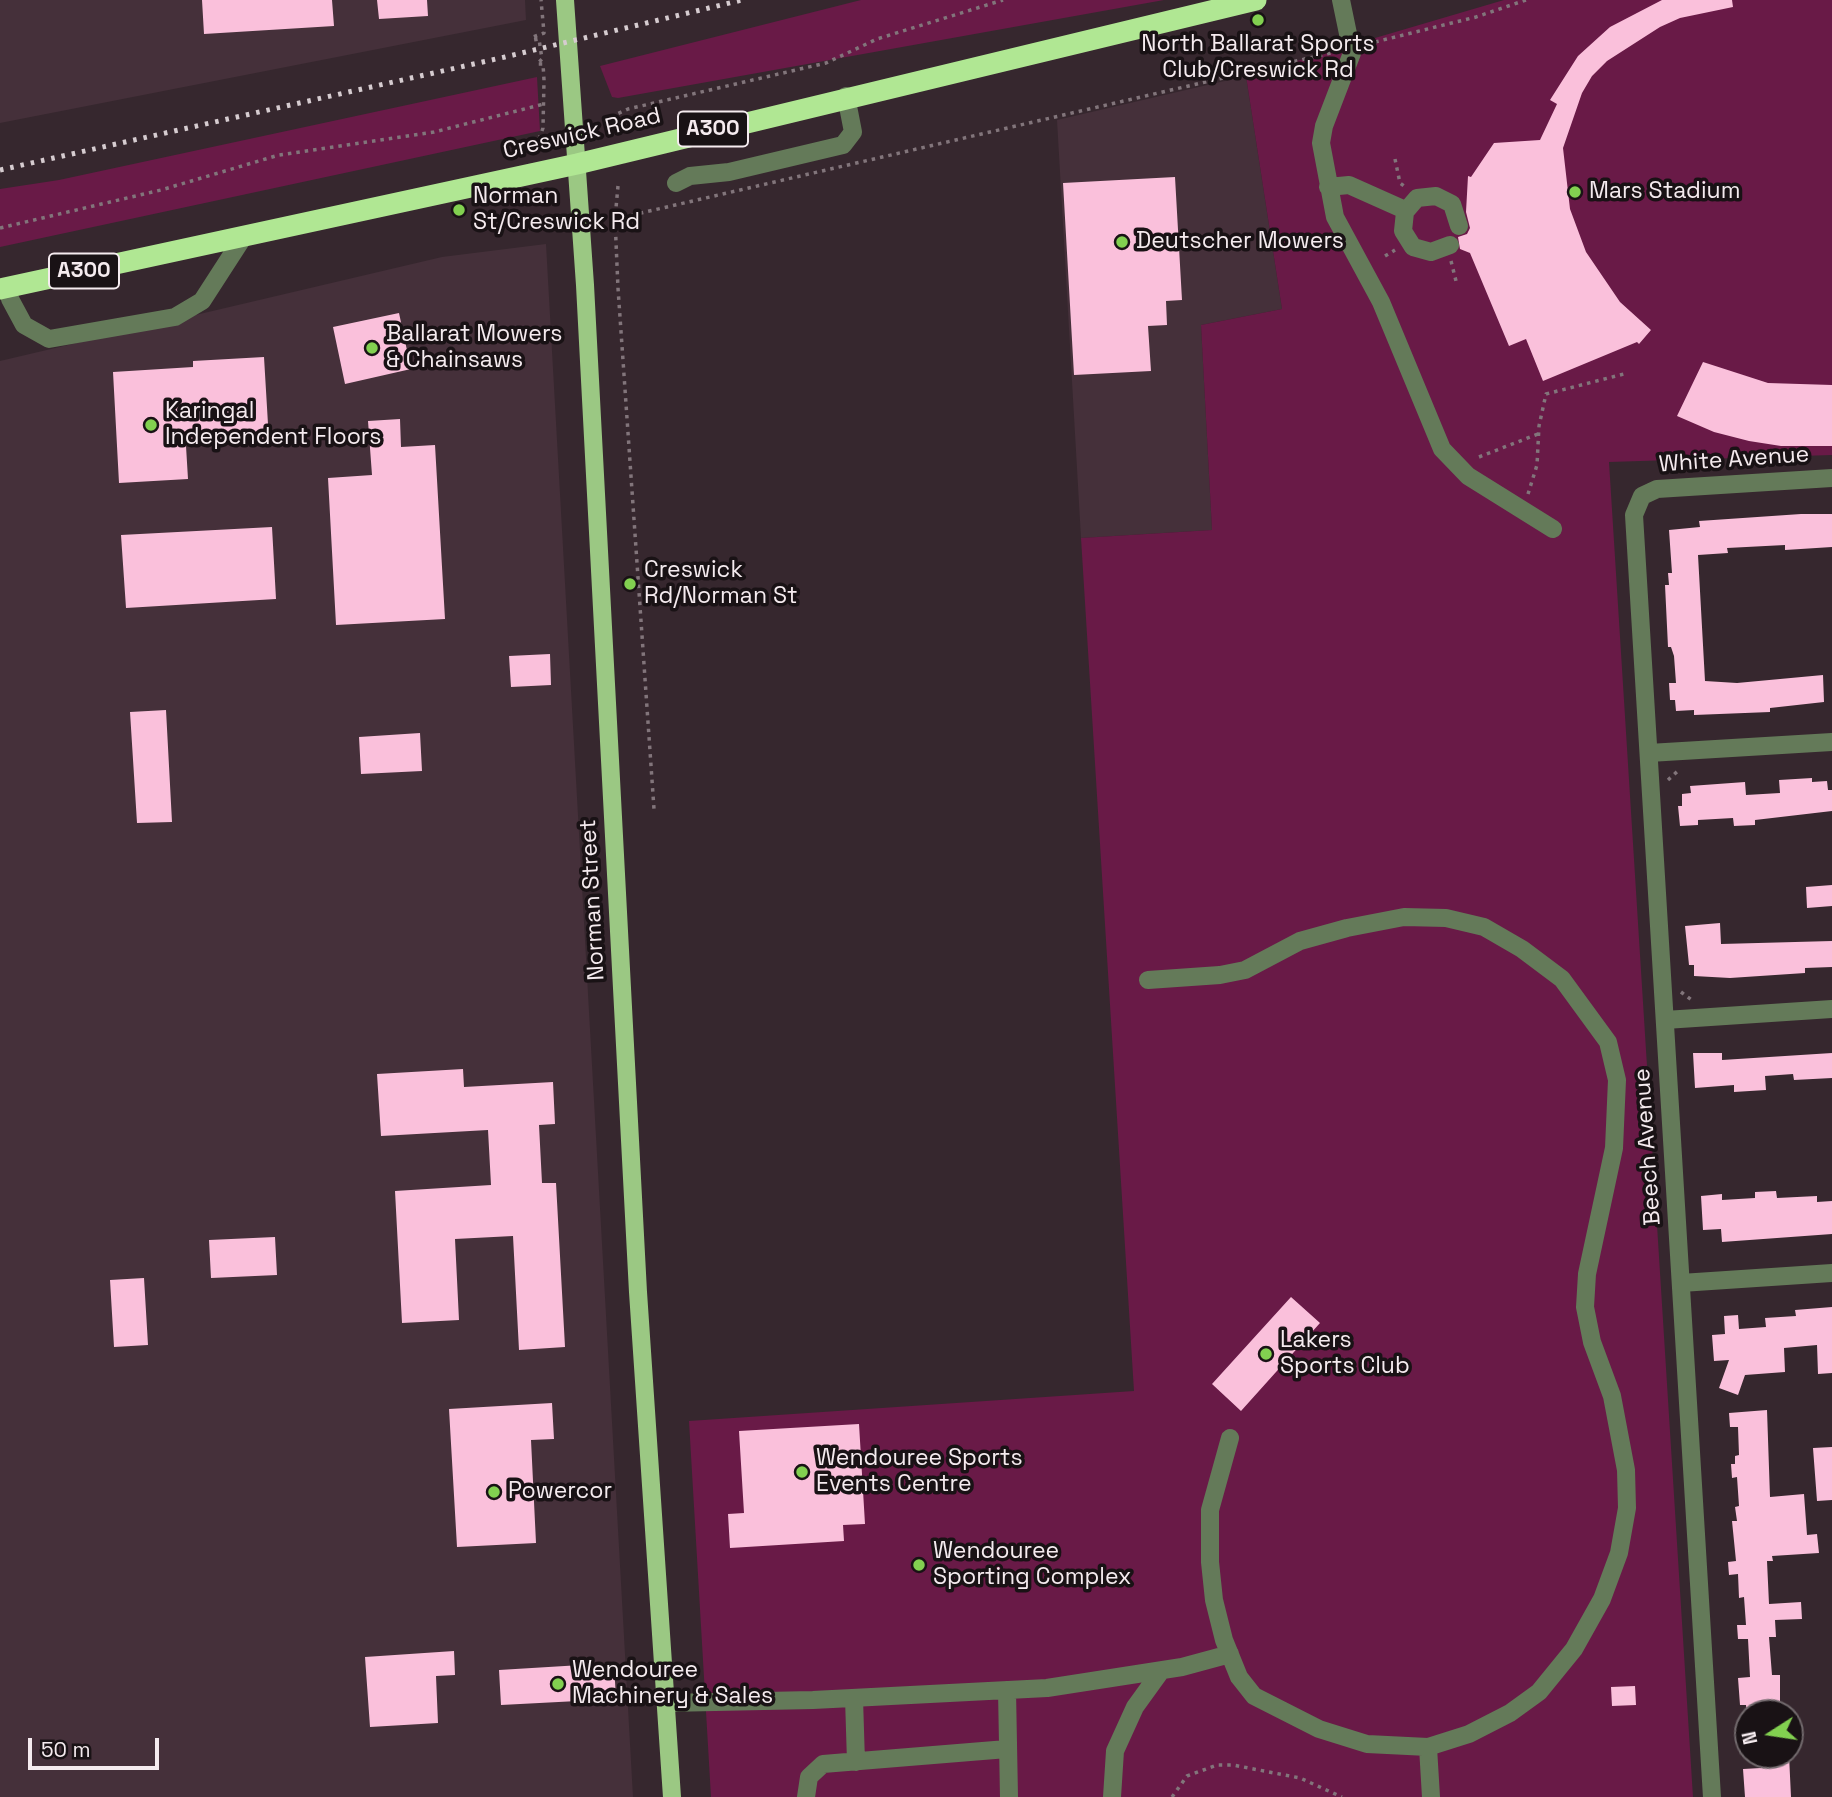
<!DOCTYPE html>
<html>
<head>
<meta charset="utf-8">
<style>
	body { margin:0 }
	#map { position:relative; width:1832px; height:1797px; overflow:hidden; background:#36272e; font-family:"Space Grotesk",sans-serif }
	canvas { display:block }
	.north { position:absolute; left:1734px; top:1699px; width:70px; height:70px; box-sizing:border-box; background:#191215; border:2px solid #71696c; border-radius:50%; rotate:258deg; font-size:19px; font-weight:700; line-height:28px; text-align:center; color:#f5ebef }
	.north::after { content:''; display:block; margin:auto; width:24px; height:32px; background:#82d050; clip-path:polygon(50% 0,100% 100%,50% 72%,0 100%) }
	.scale { position:absolute; left:28px; top:1738px; width:131px; height:32px; box-sizing:border-box; border:4px solid #f5ebef; border-top:0; padding-left:9px; font-size:21px; line-height:24px; white-space:nowrap; color:#f5ebef; -webkit-text-stroke:5px #191215; paint-order:stroke }
</style>
</head>
<body>
<div id="map">
<canvas width="1832" height="1797"></canvas>
<div class="north">N</div>
<div class="scale">50 m</div>
</div>
<script>
const context = document.querySelector('canvas').getContext('2d');
context.lineJoin = 'round';
function paint(path, color) { context.fillStyle = color; context.fill(path, 'evenodd'); }
const toPath = rows => new Path2D(rows.map(r => 'M' + r).join(''));
function trace(path, color, width, dash) { context.strokeStyle = color; context.lineWidth = width; context.lineCap = dash ? 'butt' : 'round'; context.setLineDash(dash || []); context.stroke(path); }
function write(font, color, halo, rows, align = 'center') {
  context.font = font + ' "Space Grotesk",sans-serif'; context.lineWidth = 7; context.setLineDash([]); context.textBaseline = 'middle'; context.strokeStyle = halo; context.fillStyle = color; for (const [text, x, y, turn = 0] of rows) {
    context.save(); context.translate(x, y); context.rotate((+turn || 0) * Math.PI / 180); context.textAlign = isNaN(turn) ? turn : align; if (halo) context.strokeText(text, 0, 0); context.fillText(text, 0, 0); context.restore();
  }
}
paint(toPath([
	[0,0,525,0,526,20,0,123],
	[1246,76,1282,309,1201,325,1212,530,1081,538,1057,120],
	[546,244,633,1797,0,1797,0,361,442,257]
]), '#45303a');
paint(toPath([
	[861,0,1164,0,618,98,612,97,600,66],
	[1504,0,1832,0,1832,455,1609,462,1693,1797,711,1797,689,1421,1134,1391,1081,538,1212,530,1201,325,1282,309,1246,76],
	[537,77,540,131,0,247,0,189,59,180]
]), '#691a47');
paint(toPath([
	[202,0,332,0,334,26,204,34],
	[377,0,427,0,428,16,379,19],
	[1662,0,1732,0,1733,7,1680,18,1660,27,1607,61,1592,76,1582,93,1563,148,1570,209,1586,252,1620,302,1651,330,1639,344,1637,342,1543,381,1526,339,1509,346,1470,253,1460,249,1458,237,1467,234,1470,228,1466,212,1468,176,1471,177,1494,143,1540,140,1557,104,1550,100,1578,56,1610,27],
	[1175,177,1182,300,1166,301,1167,325,1148,326,1151,371,1074,375,1063,183],
	[399,313,411,369,345,384,333,327],
	[264,357,269,441,186,446,188,479,119,483,113,372,193,367,193,361],
	[1703,362,1768,383,1832,385,1832,446,1781,446,1749,441,1714,432,1677,416],
	[400,419,401,447,435,445,445,619,336,625,328,478,372,475,368,421],
	[1801,514,1832,514,1832,547,1785,550,1785,545,1727,548,1728,553,1698,555,1705,681,1737,683,1823,675,1824,702,1770,708,1770,712,1694,715,1694,710,1676,711,1675,700,1670,700,1669,683,1676,683,1674,656,1671,647,1668,647,1665,585,1669,585,1668,573,1672,573,1669,530,1700,527,1699,521],
	[272,527,276,599,126,608,121,535],
	[550,654,551,685,511,687,509,656],
	[166,710,172,822,137,823,130,712],
	[420,733,422,771,361,774,359,737],
	[1812,778,1812,782,1827,781,1828,790,1832,790,1832,811,1755,820,1755,825,1734,826,1733,818,1698,820,1698,825,1680,826,1678,806,1682,806,1682,794,1691,793,1690,786,1745,782,1746,795,1780,793,1779,780],
	[1832,885,1832,906,1807,908,1806,887],
	[1720,923,1721,944,1832,941,1832,967,1805,968,1805,973,1730,978,1694,976,1694,965,1689,965,1685,926],
	[1693,1053,1722,1053,1722,1060,1832,1053,1832,1078,1794,1080,1793,1074,1765,1076,1766,1090,1734,1092,1734,1085,1695,1088],
	[463,1069,464,1087,553,1082,555,1124,539,1125,542,1183,556,1183,565,1347,519,1350,513,1236,455,1239,459,1320,402,1323,395,1191,491,1185,488,1130,381,1136,377,1074],
	[1776,1191,1777,1198,1817,1196,1817,1202,1832,1201,1832,1234,1722,1242,1721,1229,1703,1230,1701,1196,1722,1194,1722,1200,1755,1198,1755,1192],
	[275,1237,277,1275,211,1278,209,1240],
	[144,1278,148,1345,114,1347,110,1280],
	[1291,1297,1320,1323,1241,1411,1212,1384],
	[1832,1307,1832,1373,1818,1374,1817,1345,1784,1348,1785,1372,1745,1375,1738,1395,1719,1388,1729,1360,1714,1361,1712,1335,1725,1334,1724,1316,1738,1315,1739,1329,1766,1327,1765,1318,1796,1316,1795,1310],
	[552,1403,554,1439,531,1440,536,1543,457,1547,449,1409],
	[1767,1410,1770,1497,1804,1494,1807,1535,1817,1534,1819,1553,1772,1556,1773,1561,1767,1561,1769,1604,1801,1602,1802,1619,1775,1620,1776,1637,1769,1637,1772,1675,1780,1675,1780,1713,1747,1713,1746,1705,1740,1705,1738,1678,1750,1677,1748,1639,1738,1639,1737,1625,1746,1625,1744,1597,1739,1598,1738,1574,1729,1575,1728,1562,1736,1561,1732,1521,1737,1521,1735,1507,1739,1506,1737,1477,1732,1478,1731,1464,1735,1464,1735,1456,1739,1455,1738,1427,1730,1427,1729,1413],
	[859,1424,865,1524,843,1525,844,1541,730,1548,728,1514,744,1513,739,1431],
	[1832,1447,1832,1500,1817,1501,1813,1448],
	[454,1651,455,1675,436,1676,438,1723,370,1727,365,1657],
	[614,1663,616,1699,501,1705,499,1670],
	[1635,1686,1636,1705,1612,1706,1611,1687],
	[1761,1755,1789,1755,1791,1797,1745,1797,1743,1769,1761,1768]
]), '#fac0db');
trace(toPath([
	[1367,44,1476,17,1526,0],
	[617,121,617,114,628,109,826,63,877,39,1003,0],
	[539,139,543,128,544,80,543,64,537,64,542,59,539,39,533,40,533,37,544,33,541,0],
	[1395,159,1400,183,1404,186],
	[618,186,615,219,618,288,654,809],
	[615,219,1335,52],
	[0,228,161,190,279,155,434,132,544,104],
	[1385,256,1395,250],
	[1451,261,1457,285],
	[1479,457,1538,434],
	[1528,494,1537,465,1539,426,1546,394,1624,374],
	[1668,780,1680,769],
	[1681,992,1693,1001],
	[1172,1797,1187,1776,1217,1765,1233,1765,1300,1778,1342,1797]
]), '#82757b', 3.5, [3.5, 5]);
trace(toPath([
	[1341,0,1352,53,1324,126,1321,143,1335,217,1381,302,1442,449,1468,476,1553,529],
	[676,183,690,176,729,172,843,145,853,132,846,96],
	[1328,187,1349,185,1405,210],
	[1450,245,1431,252,1413,247,1403,231,1405,212,1417,198,1436,196,1452,204,1459,226],
	[8,288,10,299,24,325,49,339,175,317,202,301,244,236],
	[1649,753,1832,742],
	[1148,980,1220,975,1245,970,1300,941,1347,928,1404,917,1446,918,1484,927,1522,949,1562,979,1608,1042,1617,1080,1614,1148,1587,1274,1585,1307,1592,1342,1612,1396,1626,1470,1627,1508,1619,1553,1602,1599,1574,1649,1539,1692,1510,1713,1469,1734,1428,1747],
	[1665,1020,1832,1009],
	[1681,1283,1832,1273],
	[1230,1438,1210,1510,1210,1562,1214,1600,1224,1640,1239,1677,1254,1696,1319,1729,1367,1744,1428,1747,1431,1797],
	[1007,1690,1009,1797],
	[854,1698,856,1762],
	[666,1703,813,1700,1047,1688,1182,1667,1230,1654],
	[806,1797,809,1777,823,1764,1007,1749],
	[1112,1797,1115,1751,1135,1707,1161,1671],
	[1712,1797,1634,515,1642,496,1657,489,1832,478]
]), '#647a59', 18);
trace(toPath([
	[565,0,585,285,638,1292,672,1797]
]), '#9bc883', 18);
trace(toPath([
	[0,289,577,164,1256,0]
]), '#b0e793', 21);
trace(toPath([
	[0,170,505,57,742,0]
]), '#d6ccd0', 5, [3.5, 7]);
for (const [x, y, r, color] of [
	[1258,20,7,"#82d050"],
	[1575,192,7,"#82d050"],
	[459,210,7,"#82d050"],
	[1122,242,7,"#82d050"],
	[372,348,7,"#82d050"],
	[151,425,7,"#82d050"],
	[630,584,7,"#82d050"],
	[1266,1354,7,"#82d050"],
	[802,1472,7,"#82d050"],
	[494,1492,7,"#82d050"],
	[919,1565,7,"#82d050"],
	[558,1684,7,"#82d050"]
]) { const dot = new Path2D(); dot.arc(x, y, r, 0, 2 * Math.PI); context.fillStyle = color; context.fill(dot); trace(dot, '#191215', 2.5); }
for (const [x, y, w] of [
	[713,129,70],
	[84,271,70]
]) { const box = new Path2D(); box.roundRect(x - w / 2, y - 17.5, w, 35, 5); context.fillStyle = '#191215'; context.fill(box); trace(box, '#f5ebef', 2); }
write('bold 21px', '#f5ebef', null, [
	["A300",713,129],
	["A300",84,271]
]);
write('23px', '#f5ebef', '#191215', [
	["North Ballarat Sports",1258,45,"center"],
	["Club/Creswick Rd",1258,71,"center"],
	["Mars Stadium",1589,192],
	["Norman",473,197],
	["St/Creswick Rd",473,223],
	["Deutscher Mowers",1136,242],
	["Ballarat Mowers",386,335],
	["& Chainsaws",386,361],
	["Karingal",165,412],
	["Independent Floors",165,438],
	["Creswick",644,571],
	["Rd/Norman St",644,597],
	["Lakers",1280,1341],
	["Sports Club",1280,1367],
	["Wendouree Sports",816,1459],
	["Events Centre",816,1485],
	["Powercor",508,1492],
	["Wendouree",933,1552],
	["Sporting Complex",933,1578],
	["Wendouree",572,1671],
	["Machinery & Sales",572,1697]
], 'left');
write('23px', '#f5ebef', '#191215', [
	["Creswick Road",582,134,-13],
	["White Avenue",1734,460,-4],
	["Norman Street",593,900,-93],
	["Beech Avenue",1648,1147,-94]
]);
</script>
</body>
</html>
